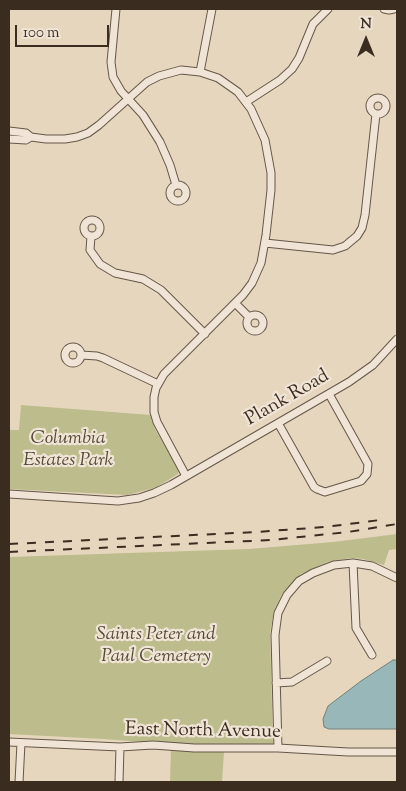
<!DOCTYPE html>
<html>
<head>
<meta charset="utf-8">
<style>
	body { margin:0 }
	#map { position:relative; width:406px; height:791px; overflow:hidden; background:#e6d6be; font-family:"Sorts Mill Goudy",serif }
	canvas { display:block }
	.frame { position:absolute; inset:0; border:10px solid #3a2d20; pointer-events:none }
	.north { position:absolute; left:341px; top:15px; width:50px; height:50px; -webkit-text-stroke:4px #efe4d5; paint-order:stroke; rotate:0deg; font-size:14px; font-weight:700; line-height:20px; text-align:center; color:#3a2d20 }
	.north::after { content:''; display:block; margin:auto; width:18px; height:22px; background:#3a2d20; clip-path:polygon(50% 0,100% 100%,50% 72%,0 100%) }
	.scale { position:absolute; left:15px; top:25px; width:94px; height:22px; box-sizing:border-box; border:2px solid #3a2d20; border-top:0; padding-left:6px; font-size:15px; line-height:18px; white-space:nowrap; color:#3a2d20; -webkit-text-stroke:4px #efe4d5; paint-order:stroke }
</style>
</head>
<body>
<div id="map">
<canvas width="406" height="791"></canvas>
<div class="frame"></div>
<div class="north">N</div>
<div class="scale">100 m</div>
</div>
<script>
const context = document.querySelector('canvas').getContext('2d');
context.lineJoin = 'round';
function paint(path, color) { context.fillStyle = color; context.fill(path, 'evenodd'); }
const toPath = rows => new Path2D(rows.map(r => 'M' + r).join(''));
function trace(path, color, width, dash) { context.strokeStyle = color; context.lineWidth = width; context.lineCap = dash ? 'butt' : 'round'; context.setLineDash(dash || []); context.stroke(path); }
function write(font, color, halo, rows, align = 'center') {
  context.font = font + ' "Sorts Mill Goudy",serif'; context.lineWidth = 4.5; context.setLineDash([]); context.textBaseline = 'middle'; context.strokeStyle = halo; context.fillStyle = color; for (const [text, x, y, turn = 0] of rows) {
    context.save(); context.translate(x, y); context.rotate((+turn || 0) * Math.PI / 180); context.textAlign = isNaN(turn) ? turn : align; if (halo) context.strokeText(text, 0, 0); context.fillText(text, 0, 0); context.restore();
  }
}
paint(toPath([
	[21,405,151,415,155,429,179,470,178,474,155,488,127,495,9,489,9,430,19,430],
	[397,534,397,549,389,550,384,565,363,559,351,558,328,562,301,574,282,594,274,611,270,633,273,746,196,746,103,739,9,734,9,557,249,549,333,542],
	[171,749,224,752,222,782,170,782]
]), '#bdbc8c');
const water = toPath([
	[393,660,397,660,397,729,329,729,324,727,323,719,328,706,361,681,393,660]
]);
paint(water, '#98b7b9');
trace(water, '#72807c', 1);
const minor = toPath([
	[116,9,111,62,113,77,121,91,143,115,160,142,170,165,176,185],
	[384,9,389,10,394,9],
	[200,72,212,9],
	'370 106a8 8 0 1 1 16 0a8 8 0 1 1-16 0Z',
	[246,102,280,80,292,69,299,58,313,24,328,9],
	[9,131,26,133,31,137,46,139,65,139,77,137,88,133,99,125,147,82,159,76,181,70,200,72,218,78,238,92,251,109,265,140,271,173,271,190,266,235,261,263,252,283,243,295,164,374,156,388,154,397,154,412,157,422,186,476],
	[9,139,26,140,31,137],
	'170 193a8 8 0 1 1 16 0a8 8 0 1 1-16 0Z',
	'84 228a8 8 0 1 1 16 0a8 8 0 1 1-16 0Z',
	[91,236,90,250,100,264,115,273,143,279,161,290,205,334],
	[265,243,333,250,345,246,357,236,362,228,365,215,376,114],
	[236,304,249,317],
	'247 323a8 8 0 1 1 16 0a8 8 0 1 1-16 0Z',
	'65 355a8 8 0 1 1 16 0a8 8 0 1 1-16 0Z',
	[81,355,97,356,103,358,158,384],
	[278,423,314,487,317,489,325,492,361,481,367,474,368,464,329,394],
	[9,494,118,501,139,498,154,493,171,485,349,382,373,365,397,339],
	[353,563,356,628,372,655],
	[276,683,292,682,327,661],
	[9,742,120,747,153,745,194,748,278,748,348,752,397,752],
	[278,748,275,635,278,613,287,595,299,581,313,573,334,565,353,563,372,566,397,578],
	[19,782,21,743],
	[119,782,120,747]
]);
trace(minor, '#655748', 9);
trace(minor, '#efe4d5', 7);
trace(toPath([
	[9,544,256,532,325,527,380,520],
	[9,552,271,540,348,532,397,524]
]), '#3a2d20', 2, [9, 9]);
write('19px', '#3a2d20', '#efe4d5', [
	["Plank Road",288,399,-30],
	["East North Avenue",203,732,1]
]);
write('italic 19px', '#544a36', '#efe4d5', [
	["Columbia",68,440],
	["Estates Park",68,462],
	["Saints Peter and",156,636],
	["Paul Cemetery",156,658]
]);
</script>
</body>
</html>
